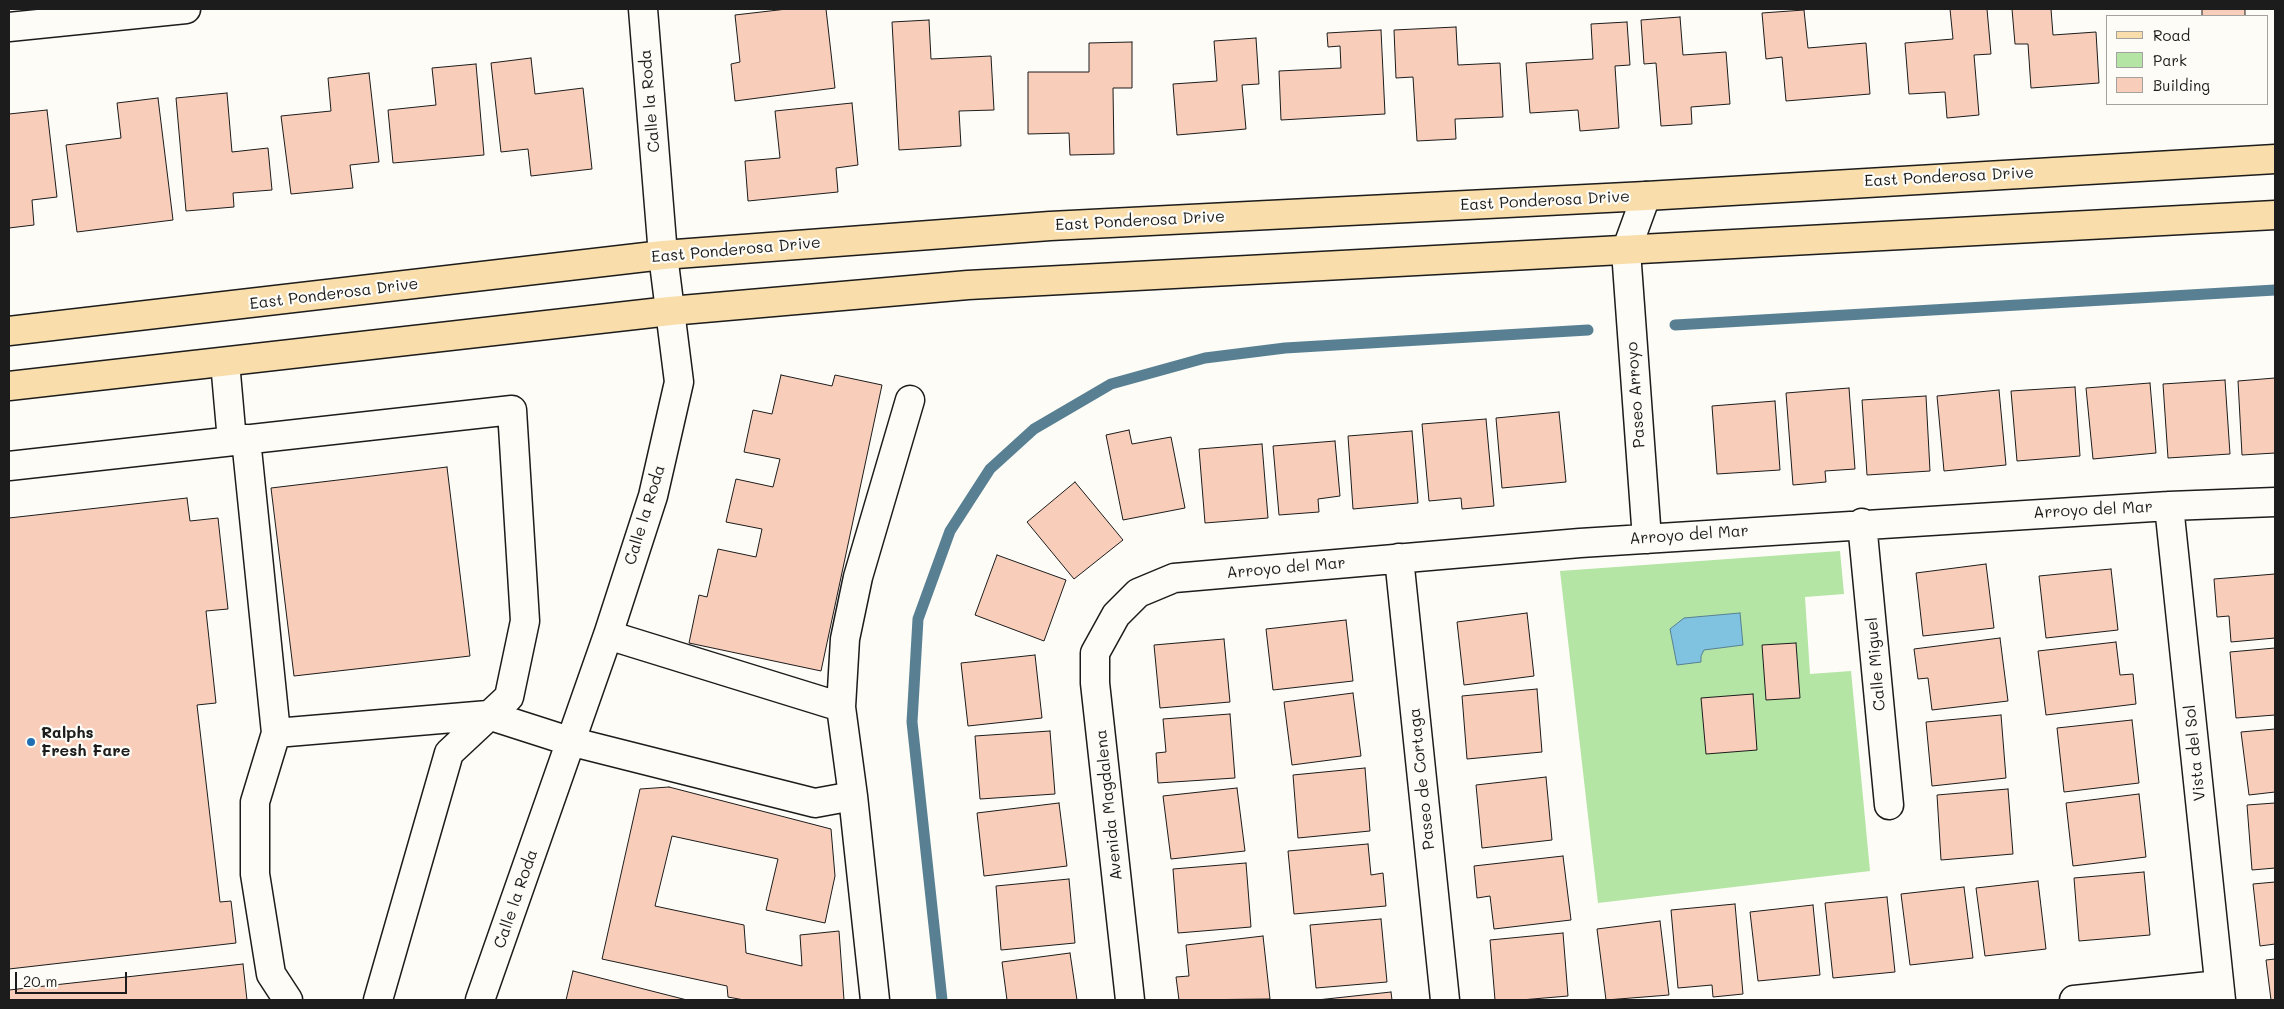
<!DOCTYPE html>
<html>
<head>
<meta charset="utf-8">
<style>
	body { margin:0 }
	#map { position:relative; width:2284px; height:1009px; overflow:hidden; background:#fdfcf7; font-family:Mali,sans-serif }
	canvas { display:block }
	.frame { position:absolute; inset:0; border:10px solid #1c1c1c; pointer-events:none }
	.legend { position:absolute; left:2106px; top:15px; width:162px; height:90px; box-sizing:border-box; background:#fdfcf7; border:1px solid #a3a29f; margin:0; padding:6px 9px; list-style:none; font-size:15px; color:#1c1c1c }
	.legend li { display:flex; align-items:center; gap:10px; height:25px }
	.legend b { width:25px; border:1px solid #a3a29f }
	.scale { position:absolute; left:15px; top:972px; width:112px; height:22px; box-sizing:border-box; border:2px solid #1c1c1c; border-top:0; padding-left:6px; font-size:15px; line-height:18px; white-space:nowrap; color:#1c1c1c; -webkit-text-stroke:4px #fdfcf7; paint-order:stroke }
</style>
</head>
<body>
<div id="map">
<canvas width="2284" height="1009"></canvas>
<div class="frame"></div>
<ul class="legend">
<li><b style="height:6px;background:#f9deab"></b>Road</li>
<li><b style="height:14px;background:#b4e5a4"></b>Park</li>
<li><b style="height:14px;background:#f8cdba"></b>Building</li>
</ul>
<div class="scale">20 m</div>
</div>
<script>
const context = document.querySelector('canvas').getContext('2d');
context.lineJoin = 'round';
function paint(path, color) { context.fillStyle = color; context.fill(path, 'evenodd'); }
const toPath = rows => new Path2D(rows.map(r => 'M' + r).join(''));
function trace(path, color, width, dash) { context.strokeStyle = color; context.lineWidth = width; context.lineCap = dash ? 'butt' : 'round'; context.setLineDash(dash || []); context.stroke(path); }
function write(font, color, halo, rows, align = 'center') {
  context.font = font + ' Mali,sans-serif'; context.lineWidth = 4.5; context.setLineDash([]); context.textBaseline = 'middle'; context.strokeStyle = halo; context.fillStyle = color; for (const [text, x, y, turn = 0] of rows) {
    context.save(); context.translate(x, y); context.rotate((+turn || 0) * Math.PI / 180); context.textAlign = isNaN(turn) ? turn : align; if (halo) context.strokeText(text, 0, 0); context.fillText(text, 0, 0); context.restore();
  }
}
paint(toPath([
	[1840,551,1844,594,1805,597,1810,674,1851,671,1870,871,1598,903,1560,571]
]), '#b4e5a4');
const water = toPath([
	[1740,613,1743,645,1704,650,1701,656,1701,662,1677,665,1670,629,1684,618,1740,613]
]);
paint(water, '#80c3e1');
trace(water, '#588092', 1);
trace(toPath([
	[1675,325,2275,290],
	[942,1000,912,722,918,619,950,531,990,469,1034,429,1111,384,1205,358,1285,348,1588,330]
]), '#588092', 11);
const building = toPath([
	[787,9,826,9,835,88,735,101,731,64,740,62,735,15,787,9],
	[1950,9,1987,9,1991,54,1974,55,1979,115,1947,118,1945,92,1909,94,1905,43,1953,39,1950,9],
	[2012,9,2051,9,2053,35,2096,32,2099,83,2031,88,2028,44,2015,44,2012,9],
	[2202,9,2245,9,2245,16,2202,16,2202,9],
	[1804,10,1808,48,1866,43,1870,94,1786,101,1782,57,1766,59,1762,13,1804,10],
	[1680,17,1683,55,1726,52,1730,104,1691,107,1692,124,1661,126,1656,63,1644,64,1641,20,1680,17],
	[929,20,931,59,991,56,994,110,959,111,961,146,899,150,892,22,929,20],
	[1627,22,1630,65,1615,66,1619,128,1580,131,1578,110,1530,113,1526,63,1593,59,1591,24,1627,22],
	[1456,27,1458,65,1500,63,1503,117,1455,119,1456,139,1417,141,1413,77,1396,78,1394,30,1456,27],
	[1381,30,1385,114,1281,120,1279,71,1341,68,1340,46,1328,47,1327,33,1381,30],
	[1256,38,1259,84,1242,85,1246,129,1177,135,1173,84,1217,81,1214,41,1256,38],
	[1132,42,1132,88,1113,88,1114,154,1070,155,1069,133,1028,134,1028,72,1089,72,1089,43,1132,42],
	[531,58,535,94,583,88,592,169,531,176,528,149,501,152,491,63,531,58],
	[476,64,484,155,393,163,388,110,436,105,432,68,476,64],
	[369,73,379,162,350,165,353,188,291,194,281,116,331,111,328,78,369,73],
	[227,93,232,152,268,148,272,190,233,193,234,207,186,211,176,98,227,93],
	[158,98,173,220,77,232,66,145,121,138,117,103,158,98],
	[852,103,858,165,836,168,838,192,748,201,745,161,780,158,775,111,852,103],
	[47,110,57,197,32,200,34,225,9,228,9,114,47,110],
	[781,375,832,386,835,375,882,385,821,671,689,643,699,595,707,597,718,549,756,557,762,529,726,522,736,479,773,487,780,459,744,452,753,410,772,414,781,375],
	[2275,378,2275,453,2242,455,2238,381,2275,378],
	[2225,380,2230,454,2168,458,2163,384,2225,380],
	[2150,383,2156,453,2093,459,2086,388,2150,383],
	[2075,387,2080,456,2017,461,2011,391,2075,387],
	[1849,388,1855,469,1825,471,1826,482,1793,485,1786,393,1849,388],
	[1999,390,2006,465,1944,471,1937,396,1999,390],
	[1926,396,1930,471,1867,475,1862,400,1926,396],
	[1775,401,1780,470,1717,474,1712,406,1775,401],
	[1559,412,1566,482,1502,488,1496,418,1559,412],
	[1486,419,1494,506,1462,509,1461,498,1429,501,1422,424,1486,419],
	[1129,430,1132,444,1171,437,1185,508,1123,520,1106,435,1129,430],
	[1412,431,1418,503,1353,509,1348,436,1412,431],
	[1335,441,1340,496,1318,499,1319,512,1279,515,1273,446,1335,441],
	[1262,444,1268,518,1205,523,1199,449,1262,444],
	[447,467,470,656,294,676,271,488,447,467],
	[1075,482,1123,540,1074,579,1027,522,1075,482],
	[187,498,190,521,218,518,228,609,206,611,216,703,197,705,220,902,231,901,236,943,9,969,9,518,187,498],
	[997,555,1066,580,1044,641,975,615,997,555],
	[1986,564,1994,628,1923,636,1916,573,1986,564],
	[2111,569,2118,630,2046,638,2039,576,2111,569],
	[2275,574,2275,638,2231,642,2229,616,2217,617,2214,579,2275,574],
	[1527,613,1534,676,1464,685,1457,622,1527,613],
	[1346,620,1353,681,1273,690,1266,629,1346,620],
	[2000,638,2008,701,1932,710,1928,678,1918,679,1914,649,2000,638],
	[1224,639,1230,702,1160,708,1154,645,1224,639],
	[2116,642,2120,675,2133,674,2136,704,2046,715,2038,651,2116,642],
	[1796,643,1800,698,1766,700,1762,645,1796,643],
	[2275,648,2275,715,2236,718,2230,652,2275,648],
	[1035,655,1042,718,968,726,961,663,1035,655],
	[1537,689,1542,752,1467,759,1462,696,1537,689],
	[1353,693,1361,756,1292,765,1284,702,1353,693],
	[1753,694,1757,750,1706,754,1701,698,1753,694],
	[1230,714,1235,778,1158,783,1156,753,1166,752,1163,719,1230,714],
	[2001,715,2006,778,1932,786,1926,722,2001,715],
	[2132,720,2139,783,2064,792,2057,728,2132,720],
	[2275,729,2275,792,2249,795,2241,732,2275,729],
	[1050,731,1055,794,980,799,975,736,1050,731],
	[1365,768,1370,831,1298,838,1293,775,1365,768],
	[1546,777,1552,840,1482,848,1476,785,1546,777],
	[669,787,831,829,835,876,825,923,766,910,778,859,672,836,655,906,744,925,746,953,802,966,800,935,839,931,844,1000,744,1000,728,997,727,986,602,959,640,789,669,787],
	[1237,788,1245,851,1171,859,1163,796,1237,788],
	[2008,789,2013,854,1941,860,1937,795,2008,789],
	[2139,794,2146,857,2073,866,2066,803,2139,794],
	[1059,803,1067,866,984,876,977,813,1059,803],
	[2275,803,2275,868,2252,870,2247,805,2275,803],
	[1368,844,1371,875,1383,873,1386,906,1294,914,1288,851,1368,844],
	[1563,856,1571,920,1494,929,1490,896,1477,898,1474,866,1563,856],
	[1246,863,1251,927,1178,933,1173,869,1246,863],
	[2144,872,2150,935,2079,941,2074,878,2144,872],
	[1069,879,1075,943,1001,950,996,886,1069,879],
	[2038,881,2046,949,1985,956,1976,888,2038,881],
	[2275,882,2275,944,2260,946,2253,884,2275,882],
	[1964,887,1973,958,1910,965,1901,894,1964,887],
	[1887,897,1895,972,1833,978,1825,903,1887,897],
	[1735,904,1743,994,1713,997,1712,985,1678,988,1671,910,1735,904],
	[1813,905,1820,975,1758,981,1750,912,1813,905],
	[1381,919,1387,982,1316,988,1310,925,1381,919],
	[1660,921,1669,995,1606,1000,1597,929,1660,921],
	[1563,933,1568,996,1521,1000,1495,1000,1490,940,1563,933],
	[1263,936,1270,999,1179,1000,1176,977,1189,976,1186,945,1263,936],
	[1070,953,1077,1000,1007,1000,1002,962,1070,953],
	[2275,959,2275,1000,2271,1000,2266,960,2275,959],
	[243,964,247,1000,9,1000,9,990,243,964],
	[573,971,687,1000,566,1000,573,971],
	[1391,992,1392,1000,1317,1000,1391,992]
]);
paint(building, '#f8cdba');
trace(building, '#1c1c1c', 1);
const minor = toPath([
	[9,27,186,9],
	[1646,196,1626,251,1647,539],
	[225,362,232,441],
	[246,439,276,733,488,715,569,741,815,803,853,796],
	[9,466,512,410,525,621,509,697,449,753,378,1000],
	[2169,506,2221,1000],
	[1862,523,1889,805],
	[1399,558,1445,1000],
	[608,635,841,707,853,796,875,1000],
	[841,707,845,639,858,577,910,400],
	[276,733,255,802,255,874,271,974,288,1000],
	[480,1000,608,635,653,496,679,382,663,255,643,9],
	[1130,1000,1095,683,1095,653,1116,615,1138,593,1174,578,1580,543,2169,506,2275,502],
	[2074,1000,2219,985]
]);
const major = toPath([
	[9,331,663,255,1050,226,1646,196,2275,159],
	[9,386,670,311,968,285,2275,215]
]);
trace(minor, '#1c1c1c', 31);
trace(major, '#1c1c1c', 31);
trace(minor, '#fdfcf7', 28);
trace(major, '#f9deab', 28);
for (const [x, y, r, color] of [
	[31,742,5,"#1f6fb2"]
]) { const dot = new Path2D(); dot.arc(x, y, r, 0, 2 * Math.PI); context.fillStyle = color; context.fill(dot); trace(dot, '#fdfcf7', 2); }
write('16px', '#1c1c1c', '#fdfcf7', [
	["Calle la Roda",650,101,-95],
	["East Ponderosa Drive",1949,177,-3],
	["East Ponderosa Drive",1545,201,-3],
	["East Ponderosa Drive",1140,221,-3],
	["East Ponderosa Drive",736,250,-5],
	["East Ponderosa Drive",334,294,-7],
	["Paseo Arroyo",1636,395,-94],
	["Arroyo del Mar",2093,510,-3],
	["Calle la Roda",645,515,-73],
	["Arroyo del Mar",1689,535,-4],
	["Arroyo del Mar",1286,568,-5],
	["Calle Miguel",1876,664,-95],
	["Vista del Sol",2195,753,-96],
	["Paseo de Cortaga",1422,779,-96],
	["Avenida Magdalena",1109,805,-96],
	["Calle la Roda",516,899,-71]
]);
write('bold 16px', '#1c1c1c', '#fdfcf7', [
	["Ralphs",41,733],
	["Fresh Fare",41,751]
], 'left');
</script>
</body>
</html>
